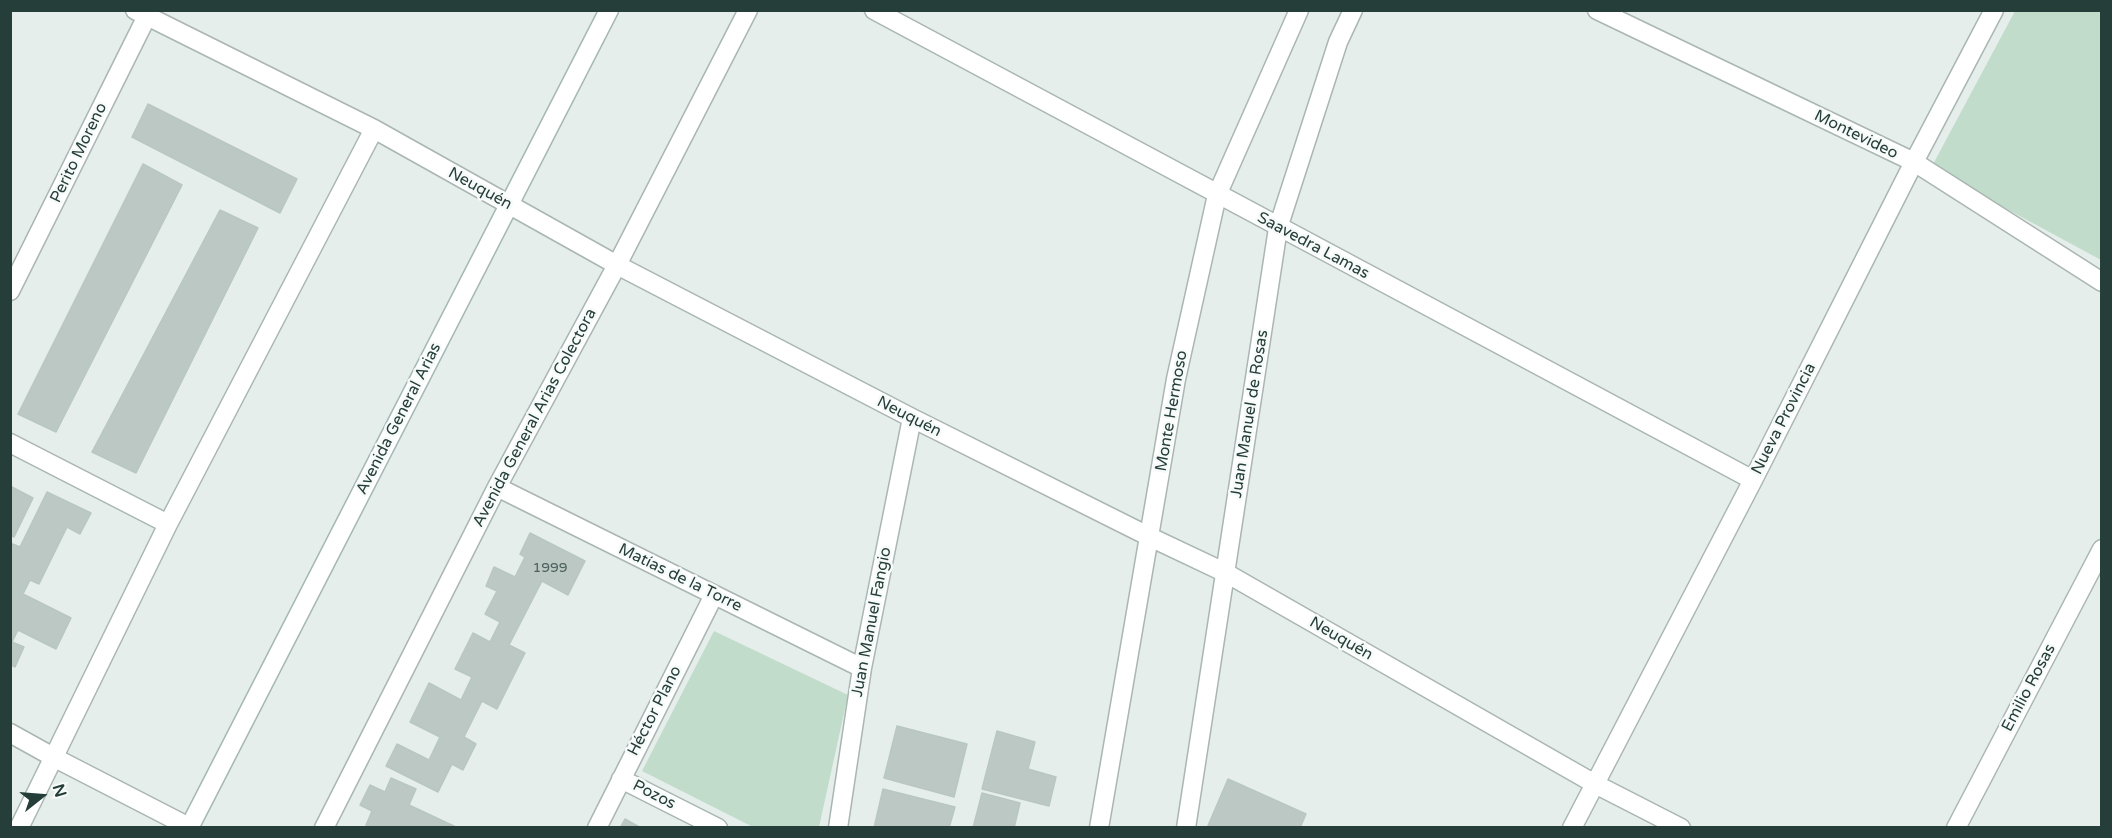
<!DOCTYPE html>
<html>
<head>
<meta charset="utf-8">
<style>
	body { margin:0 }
	#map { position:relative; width:2112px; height:838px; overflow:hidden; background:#e6eeeb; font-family:"Varela Round",sans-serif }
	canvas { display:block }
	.frame { position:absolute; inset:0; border:12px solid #263e39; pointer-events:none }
	.north { position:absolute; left:12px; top:766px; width:60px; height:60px; -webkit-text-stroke:4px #f6faf9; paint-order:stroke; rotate:73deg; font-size:16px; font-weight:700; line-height:24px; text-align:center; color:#263e39 }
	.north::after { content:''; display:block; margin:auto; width:21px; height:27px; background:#263e39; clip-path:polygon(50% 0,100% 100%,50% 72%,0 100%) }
</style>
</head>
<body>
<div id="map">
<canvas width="2112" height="838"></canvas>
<div class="frame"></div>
<div class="north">N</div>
</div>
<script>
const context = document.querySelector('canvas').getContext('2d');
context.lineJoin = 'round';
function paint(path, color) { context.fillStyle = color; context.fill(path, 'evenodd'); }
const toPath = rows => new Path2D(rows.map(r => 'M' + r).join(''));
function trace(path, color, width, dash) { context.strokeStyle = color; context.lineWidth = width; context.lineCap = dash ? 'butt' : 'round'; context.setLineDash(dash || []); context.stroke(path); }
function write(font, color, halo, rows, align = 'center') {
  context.font = font + ' "Varela Round",sans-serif'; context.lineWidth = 5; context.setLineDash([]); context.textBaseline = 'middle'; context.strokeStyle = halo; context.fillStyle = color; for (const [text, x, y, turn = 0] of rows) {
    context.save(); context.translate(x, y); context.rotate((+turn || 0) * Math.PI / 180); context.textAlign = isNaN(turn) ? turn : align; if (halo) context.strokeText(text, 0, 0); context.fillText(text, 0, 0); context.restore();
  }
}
paint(toPath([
	[2015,11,2101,11,2101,260,1931,168],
	[714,631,848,695,819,827,753,827,642,771]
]), '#c1dcca');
const building = toPath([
	[148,104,297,179,280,213,132,137,148,104],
	[143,164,182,185,56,432,18,414,143,164],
	[220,210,258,228,136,473,92,452,220,210],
	[10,486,33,498,14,537,10,535,10,486],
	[47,492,91,513,80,534,67,527,39,584,30,580,23,594,71,618,56,649,18,630,12,642,24,647,15,667,10,664,10,543,20,547,47,492],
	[530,533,585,561,568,595,542,581,509,645,525,653,497,709,482,701,464,737,476,744,463,770,452,764,438,792,386,766,397,744,429,760,440,737,410,722,429,683,461,700,472,677,455,669,473,633,490,642,500,622,485,614,497,591,486,586,494,567,515,577,525,557,520,554,530,533],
	[897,726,967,744,954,797,884,778,897,726],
	[997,731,1035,742,1028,769,1056,777,1049,806,982,789,997,731],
	[391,778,416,789,409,805,458,828,373,828,366,825,372,811,360,805,370,785,385,792,391,778],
	[1228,779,1306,814,1300,828,1207,828,1228,779],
	[883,789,955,807,949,828,874,828,883,789],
	[982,793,1020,803,1014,828,973,828,982,793],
	[625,819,641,828,620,828,625,819]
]);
paint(building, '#bbc8c4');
trace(building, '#b9c7c2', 1.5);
const street = toPath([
	[135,10,374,129,617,265,912,418,1150,537,1226,573,1595,784,1681,828],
	[874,10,1753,480],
	[1597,10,1914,162,2102,282],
	[10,291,147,16],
	[10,443,168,524],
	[497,487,862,668],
	[10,733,55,758,191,828],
	[621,779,718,828],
	[19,828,168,524,374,129],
	[324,828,497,487,617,265,748,10],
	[597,828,714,595],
	[838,828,862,668,912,418],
	[1099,828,1176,379,1217,195,1299,10],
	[1186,828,1278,228,1338,42,1353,10],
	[1572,828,1753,480,1914,162,1994,10],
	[1956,828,2102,549]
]);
const secondary = toPath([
	[189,828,609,10]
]);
trace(street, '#a9b6b2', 21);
trace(secondary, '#a5b8b3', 21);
trace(street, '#fff', 18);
trace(secondary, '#fff', 18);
write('14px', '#4b605c', null, [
	["1999",550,568]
]);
write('16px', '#263e39', '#f6faf9', [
	["Montevideo",1856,135,26],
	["Perito Moreno",79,153,-64],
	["Neuquén",480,189,29],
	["Saavedra Lamas",1313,246,28],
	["Monte Hermoso",1172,411,-80],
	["Juan Manuel de Rosas",1250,414,-81],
	["Neuquén",909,417,27],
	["Avenida General Arias Colectora",535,418,-62],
	["Avenida General Arias",399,419,-63],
	["Nueva Provincia",1784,419,-63],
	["Matías de la Torre",680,578,26],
	["Juan Manuel Fangio",872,622,-79],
	["Neuquén",1341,639,30],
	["Emilio Rosas",2029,688,-62],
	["Héctor Plano",655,711,-63],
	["Pozos",654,795,27]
]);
</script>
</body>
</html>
